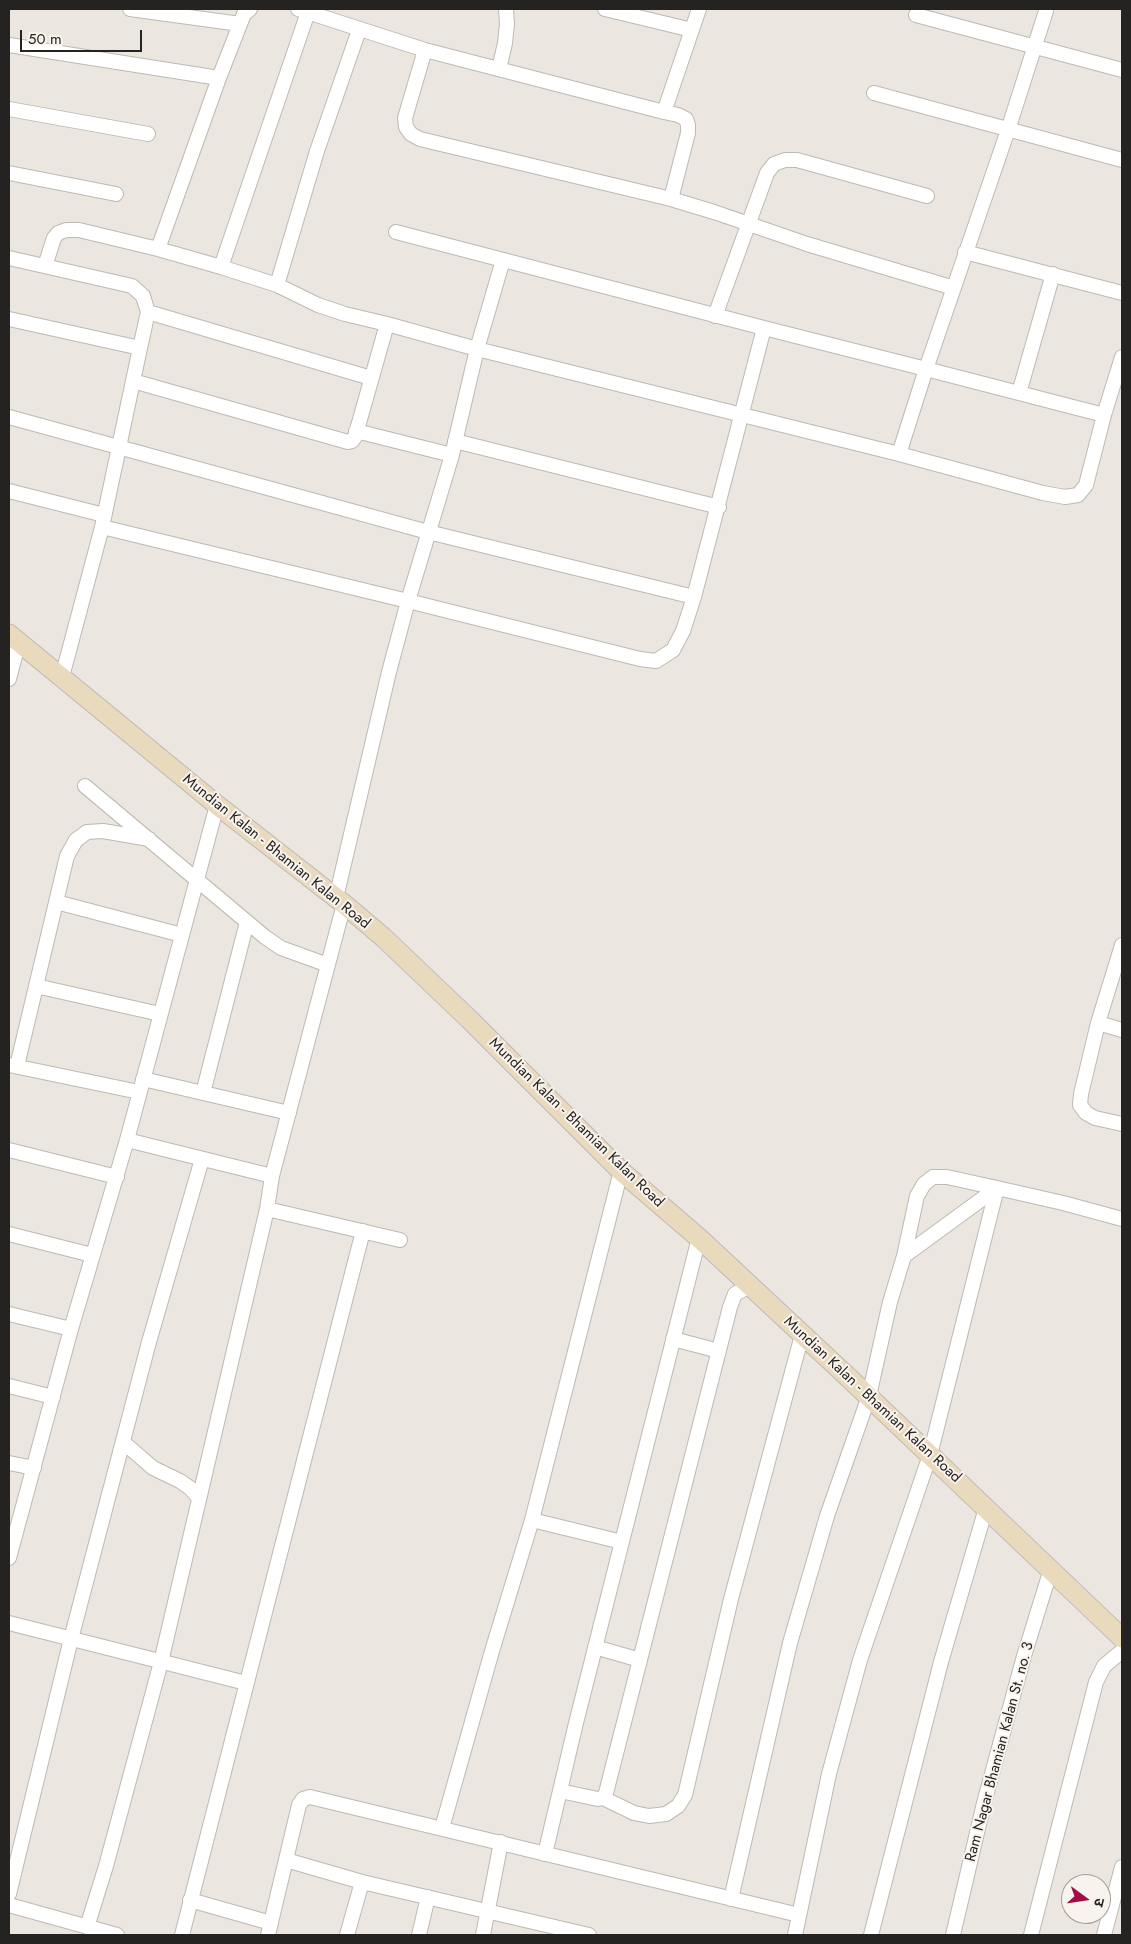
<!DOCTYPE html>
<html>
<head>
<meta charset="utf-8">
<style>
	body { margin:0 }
	#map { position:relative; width:1131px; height:1944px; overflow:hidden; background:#ebe6e0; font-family:Jost,"Noto Sans Devanagari",sans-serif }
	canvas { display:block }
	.frame { position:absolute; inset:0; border:10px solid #252321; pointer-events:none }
	.north { position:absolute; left:1061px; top:1874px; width:50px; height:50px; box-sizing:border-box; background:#f8f3ed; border:1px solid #a4a09b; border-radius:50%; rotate:104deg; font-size:14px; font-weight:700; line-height:20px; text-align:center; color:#252321 }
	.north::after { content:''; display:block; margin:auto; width:18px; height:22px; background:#a40c47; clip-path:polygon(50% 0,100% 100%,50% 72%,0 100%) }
	.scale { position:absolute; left:20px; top:30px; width:122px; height:22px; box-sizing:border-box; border:2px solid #252321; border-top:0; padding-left:6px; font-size:15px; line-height:18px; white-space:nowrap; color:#252321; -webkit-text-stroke:4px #f8f3ed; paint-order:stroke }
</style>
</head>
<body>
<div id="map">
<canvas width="1131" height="1944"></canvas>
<div class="frame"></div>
<div class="north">उ</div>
<div class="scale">50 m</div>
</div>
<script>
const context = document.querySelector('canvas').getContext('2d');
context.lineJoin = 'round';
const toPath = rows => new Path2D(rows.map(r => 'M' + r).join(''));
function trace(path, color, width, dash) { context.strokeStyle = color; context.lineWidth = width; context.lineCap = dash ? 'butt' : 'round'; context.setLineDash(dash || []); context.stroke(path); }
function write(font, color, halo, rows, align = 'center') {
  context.font = font + ' Jost,sans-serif'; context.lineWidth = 4; context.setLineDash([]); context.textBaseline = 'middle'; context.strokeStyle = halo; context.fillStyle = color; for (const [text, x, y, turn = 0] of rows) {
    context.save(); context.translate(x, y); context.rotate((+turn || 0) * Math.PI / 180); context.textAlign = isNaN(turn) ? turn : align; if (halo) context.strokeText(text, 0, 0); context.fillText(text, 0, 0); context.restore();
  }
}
const street = toPath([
	[130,9,240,24],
	[298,9,425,50,664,112,699,9],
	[605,9,692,30],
	[916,15,1122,70],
	[9,45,219,78],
	[425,50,405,118,406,127,411,134,420,139,671,199,714,212,807,244,954,288],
	[499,69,505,43,507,24,506,9],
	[874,93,1122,160],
	[9,109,148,134],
	[664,112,678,115,686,119,688,125,688,133,671,199],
	[9,173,116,194],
	[396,232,764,328],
	[158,249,219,78,244,14,250,9],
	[965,252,1122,293],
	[9,258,132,286,143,296,148,312,140,348],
	[45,266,54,238,58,233,66,230,79,230,158,249,221,267,277,285,318,305,345,314,387,324],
	[221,267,308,12],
	[277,285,317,151,359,30],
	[148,312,371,378],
	[715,316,767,173,774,164,785,160,797,160,927,196],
	[9,319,140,348,102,527,62,677],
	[133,381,348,442,352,441,355,437,387,324,477,349,899,454,926,369,1104,415],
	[1019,393,1053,274],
	[9,417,428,532,694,597,764,328,926,369,1008,130,1046,11],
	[356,431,452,455],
	[455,441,719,507],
	[899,454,1043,493,1065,497,1078,495,1086,485,1104,415,1122,357],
	[9,491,104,515],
	[102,527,408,601,640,659,656,661,673,650,683,631,694,597],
	[9,679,19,641],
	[85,786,265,937,281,948,328,965],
	[336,898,389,672,408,601,452,455,477,349,503,260],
	[56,902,182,935],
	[1122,945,1098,1023,1081,1094,1080,1105,1086,1113,1095,1118,1122,1124],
	[36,986,160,1014],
	[1098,1023,1122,1030],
	[9,1065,139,1092],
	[17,1066,67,856,76,840,87,832,103,831,149,839],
	[143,1079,289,1113],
	[203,1093,247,922],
	[127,1140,217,805],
	[9,1150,117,1177],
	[272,1176,267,1209,400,1240],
	[9,1234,92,1255],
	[9,1314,71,1329],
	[673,1339,719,1351],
	[9,1386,53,1397],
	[123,1442,153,1468,180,1481,190,1488,199,1498],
	[9,1463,34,1468],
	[532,1520,622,1542],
	[9,1558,71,1329,127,1140,272,1176,344,904],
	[9,1623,246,1683],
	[595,1647,640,1660],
	[560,1791,598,1799,603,1798,606,1793,730,1307,735,1294,750,1286],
	[603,1798,634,1813,649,1816,666,1814,678,1806,685,1795,731,1599,802,1335],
	[442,1828,492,1651,532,1520,621,1171],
	[545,1854,576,1723,699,1238],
	[286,1860,362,1882,589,1935],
	[9,1894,71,1639,149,1342,202,1159],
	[731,1899,790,1643,827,1516,869,1396,890,1302,904,1256,997,1188,1063,1203,1122,1219],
	[190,1900,271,1923],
	[9,1905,117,1935],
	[87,1927,106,1866,161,1662,267,1209],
	[182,1935,363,1231],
	[268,1935,299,1805,303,1799,310,1797,799,1915],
	[347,1935,362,1882],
	[419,1935,428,1897],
	[483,1935,501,1842],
	[795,1935,829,1774,860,1660,930,1455,997,1188,947,1177,933,1177,924,1184,917,1196,904,1256],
	[871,1935,941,1662,986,1508],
	[953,1935,984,1803,1024,1656,1051,1569],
	[1031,1935,1096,1682,1104,1666,1122,1651],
	[1104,1935,1122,1867]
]);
const secondary = toPath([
	[9,634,217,805,344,904,384,938,469,1019,621,1171,699,1238,849,1378,1122,1638]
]);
trace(street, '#beb9b3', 16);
trace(secondary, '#beb9b3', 21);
trace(street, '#fff', 14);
trace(secondary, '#e9d9bd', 19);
write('15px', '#252321', '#f8f3ed', [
	["Mundian Kalan - Bhamian Kalan Road",276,852,39],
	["Mundian Kalan - Bhamian Kalan Road",576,1123,44],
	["Mundian Kalan - Bhamian Kalan Road",872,1400,43],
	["Ram Nagar Bhamian Kalan St. no. 3",1000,1752,-75]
]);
</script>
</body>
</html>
